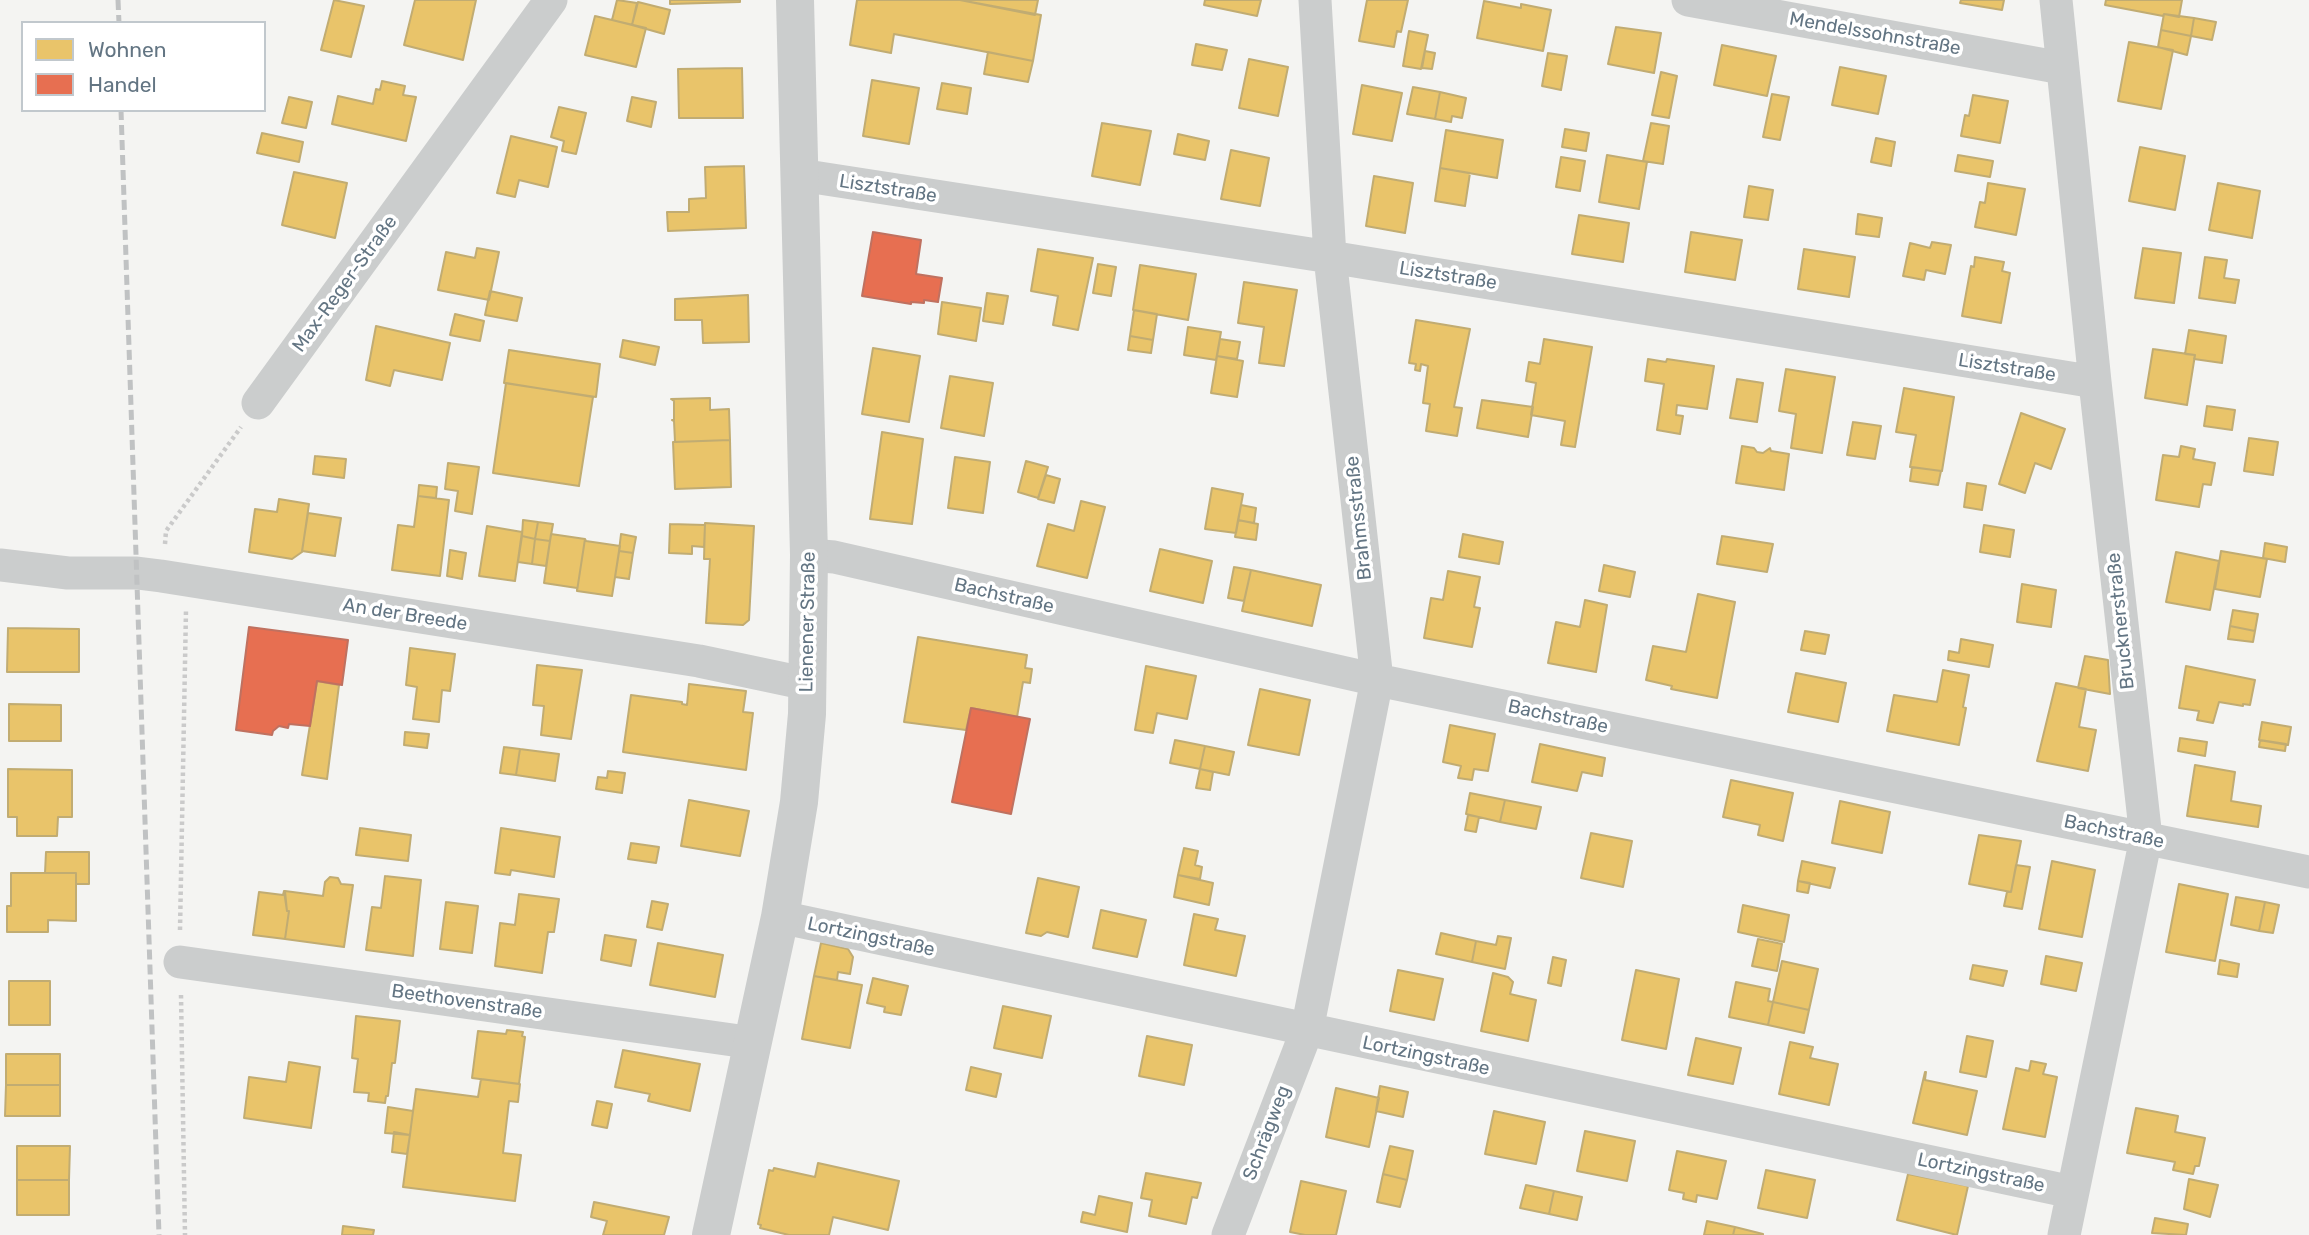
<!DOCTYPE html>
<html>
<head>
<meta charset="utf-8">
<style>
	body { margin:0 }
	#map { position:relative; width:2309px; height:1235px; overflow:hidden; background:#f4f4f2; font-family:Rubik,sans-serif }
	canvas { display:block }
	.legend { position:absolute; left:21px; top:21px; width:245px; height:91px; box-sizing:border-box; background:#fff; border:2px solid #c1c8cd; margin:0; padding:9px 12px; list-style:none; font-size:21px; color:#637583 }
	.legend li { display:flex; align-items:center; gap:14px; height:35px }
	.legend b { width:35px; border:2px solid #c1c8cd }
</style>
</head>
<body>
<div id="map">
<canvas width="2309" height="1235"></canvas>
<ul class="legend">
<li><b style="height:19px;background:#e9c46a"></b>Wohnen</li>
<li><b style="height:19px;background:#e76f51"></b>Handel</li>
</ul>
</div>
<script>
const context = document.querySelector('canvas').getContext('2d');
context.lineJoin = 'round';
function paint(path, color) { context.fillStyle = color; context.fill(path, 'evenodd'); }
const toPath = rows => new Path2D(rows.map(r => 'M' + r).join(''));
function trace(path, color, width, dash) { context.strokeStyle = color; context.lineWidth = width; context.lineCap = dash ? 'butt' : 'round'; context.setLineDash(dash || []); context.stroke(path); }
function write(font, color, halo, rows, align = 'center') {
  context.font = font + ' Rubik,sans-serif'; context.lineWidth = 7; context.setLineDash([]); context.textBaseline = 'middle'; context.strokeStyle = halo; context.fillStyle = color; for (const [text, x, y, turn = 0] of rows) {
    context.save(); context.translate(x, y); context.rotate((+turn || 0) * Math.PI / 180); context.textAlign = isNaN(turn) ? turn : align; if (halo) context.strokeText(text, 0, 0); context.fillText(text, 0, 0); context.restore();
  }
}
const homes = toPath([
	[334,0,364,6,351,57,321,50,334,0],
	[415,0,476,0,463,60,404,45,415,0],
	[617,0,637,3,632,25,612,20,617,0],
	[670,0,740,0,740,2,670,4,670,0],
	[857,0,960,0,1041,15,1033,61,894,34,891,53,850,45,857,0],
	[960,0,1038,0,1035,15,960,0],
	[1205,0,1261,0,1257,16,1204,5,1205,0],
	[1367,0,1408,0,1401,32,1397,31,1394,47,1359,41,1367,0],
	[1961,0,2004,0,2002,10,1960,3,1961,0],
	[2106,0,2182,0,2179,17,2164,14,2163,16,2105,5,2106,0],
	[1484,1,1521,8,1521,4,1551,10,1543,51,1477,38,1484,1],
	[638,2,670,10,664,34,632,25,638,2],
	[2164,14,2194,18,2191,36,2161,30,2164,14],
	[595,16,646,28,636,67,585,55,595,16],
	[2194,18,2216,22,2212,40,2191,36,2194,18],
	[1616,27,1661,33,1654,73,1608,64,1616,27],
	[2161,30,2191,36,2187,55,2158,47,2161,30],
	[1409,31,1428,35,1421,69,1403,66,1409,31],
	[2129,42,2173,50,2161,109,2118,101,2129,42],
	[1196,44,1227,50,1222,70,1192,65,1196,44],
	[1722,45,1776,56,1767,96,1714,85,1722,45],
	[1425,51,1435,53,1432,69,1422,68,1425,51],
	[988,52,1033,61,1028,82,984,74,988,52],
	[1548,53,1567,56,1561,90,1542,86,1548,53],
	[1249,59,1288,67,1278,116,1239,108,1249,59],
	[1840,67,1886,76,1878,114,1832,105,1840,67],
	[742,68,743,118,679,118,678,69,742,68],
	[1661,72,1677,76,1669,118,1652,115,1661,72],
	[872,80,919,88,909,144,863,136,872,80],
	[382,81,405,86,403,95,416,97,406,141,332,124,338,96,373,104,376,89,380,90,382,81],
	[942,83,971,88,967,114,937,109,942,83],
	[1362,85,1402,93,1392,141,1353,134,1362,85],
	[1413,87,1440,92,1435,119,1407,114,1413,87],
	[1440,92,1466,98,1462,118,1452,116,1451,122,1435,119,1440,92],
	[1772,94,1789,97,1780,140,1763,137,1772,94],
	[1973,95,2008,101,2000,143,1961,136,1965,115,1969,116,1973,95],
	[289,97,312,102,306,128,282,123,289,97],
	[632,97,656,102,651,127,627,121,632,97],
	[559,107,586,113,576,154,562,151,564,141,551,137,559,107],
	[1102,123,1151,131,1140,185,1092,176,1102,123],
	[1651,123,1669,126,1663,164,1643,161,1651,123],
	[1565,129,1589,133,1586,151,1562,147,1565,129],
	[1446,130,1503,140,1497,178,1440,168,1446,130],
	[262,133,303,142,299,162,257,153,262,133],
	[1178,134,1209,141,1205,160,1174,154,1178,134],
	[511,136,557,147,548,187,519,180,515,197,497,193,511,136],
	[1876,138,1895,142,1891,166,1871,162,1876,138],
	[2140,147,2185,156,2175,210,2129,201,2140,147],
	[1231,150,1269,158,1260,206,1221,199,1231,150],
	[1607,155,1647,162,1639,209,1599,202,1607,155],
	[1958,155,1993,161,1990,177,1955,171,1958,155],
	[1561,157,1585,161,1580,191,1556,187,1561,157],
	[744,166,746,228,668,231,667,212,689,212,689,199,706,198,705,167,744,166],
	[1440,168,1470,173,1465,206,1435,201,1440,168],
	[294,172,347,183,335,238,282,225,294,172],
	[1374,176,1413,183,1405,233,1366,226,1374,176],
	[1988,183,2025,189,2016,235,1975,227,1980,202,1985,203,1988,183],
	[2218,183,2260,191,2252,238,2209,230,2218,183],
	[1749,186,1773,190,1768,220,1744,217,1749,186],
	[1858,214,1882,218,1879,237,1856,234,1858,214],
	[1579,215,1629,223,1623,262,1572,254,1579,215],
	[1691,232,1742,240,1735,280,1685,272,1691,232],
	[1932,242,1951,245,1945,274,1926,270,1924,280,1903,276,1910,243,1930,248,1932,242],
	[477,248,499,252,489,300,438,290,446,252,475,258,477,248],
	[2143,248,2181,253,2174,303,2135,298,2143,248],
	[1038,249,1093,258,1078,330,1053,325,1058,296,1031,291,1038,249],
	[1804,249,1855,257,1849,297,1798,289,1804,249],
	[1975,257,2004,262,2002,271,2010,273,2001,323,1962,316,1971,266,1974,267,1975,257],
	[2205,257,2227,260,2224,278,2239,280,2235,303,2199,298,2205,257],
	[1098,264,1116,267,1111,296,1093,293,1098,264],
	[1140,265,1196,274,1188,320,1133,310,1140,265],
	[1244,282,1297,290,1284,366,1259,363,1264,327,1238,323,1244,282],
	[490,291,522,298,517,321,485,315,490,291],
	[987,293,1008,296,1003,324,983,321,987,293],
	[748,295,749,342,703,343,702,320,675,320,675,299,748,295],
	[942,302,981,308,976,341,938,334,942,302],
	[1134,310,1157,314,1153,340,1130,336,1134,310],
	[455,314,484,321,480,341,450,335,455,314],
	[1416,320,1470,329,1454,407,1462,408,1457,436,1426,431,1430,404,1423,403,1428,366,1421,364,1420,371,1415,370,1416,364,1409,363,1416,320],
	[376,326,450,343,442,380,394,370,390,386,366,380,376,326],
	[1188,327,1221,332,1216,360,1184,355,1188,327],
	[2189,330,2226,336,2222,363,2194,359,2195,355,2185,354,2189,330],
	[1130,336,1153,340,1151,353,1128,350,1130,336],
	[1220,339,1240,342,1237,359,1217,356,1220,339],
	[1544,339,1592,347,1575,447,1561,445,1565,421,1531,415,1536,383,1526,381,1529,362,1540,364,1544,339],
	[623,340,659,347,655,365,620,357,623,340],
	[873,348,920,356,909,422,862,414,873,348],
	[2153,349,2195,355,2187,405,2145,398,2153,349],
	[509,350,600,364,596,397,504,383,509,350],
	[1217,356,1243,361,1237,397,1211,393,1217,356],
	[1648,359,1666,362,1667,359,1714,366,1707,409,1677,405,1676,415,1683,416,1680,434,1657,430,1664,384,1645,381,1648,359],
	[1786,369,1835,377,1822,453,1791,448,1796,414,1779,411,1786,369],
	[950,376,993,383,984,436,941,428,950,376],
	[1737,379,1763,383,1757,422,1730,418,1737,379],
	[506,383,593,397,579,486,493,473,506,383],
	[1904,388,1954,397,1942,471,1910,467,1916,435,1896,432,1904,388],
	[710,398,710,410,729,409,730,440,675,442,674,421,672,420,674,420,674,401,671,399,710,398],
	[1482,400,1533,407,1528,437,1477,428,1482,400],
	[2207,406,2235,410,2232,430,2204,426,2207,406],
	[2021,413,2065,429,2051,469,2035,463,2025,493,1999,484,2021,413],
	[1853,422,1881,426,1875,459,1847,455,1853,422],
	[882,432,923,439,912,524,870,519,882,432],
	[2249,438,2278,442,2273,475,2244,471,2249,438],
	[730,440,731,487,675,489,673,442,730,440],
	[1742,446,1754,448,1757,452,1763,453,1770,448,1771,451,1789,454,1784,490,1736,483,1742,446],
	[2181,446,2195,449,2193,459,2215,463,2211,485,2203,484,2199,507,2156,500,2163,455,2179,457,2181,446],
	[315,456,346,459,344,478,313,474,315,456],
	[955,457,990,462,983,513,948,508,955,457],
	[1026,461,1048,467,1038,498,1018,492,1026,461],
	[448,463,479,467,472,514,455,511,458,491,445,489,448,463],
	[1912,467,1941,471,1938,485,1910,481,1912,467],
	[1046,475,1060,479,1054,503,1038,499,1046,475],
	[1967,483,1986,486,1982,510,1964,507,1967,483],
	[419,485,437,487,436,498,418,496,419,485],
	[1212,488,1243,494,1236,533,1205,529,1212,488],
	[418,496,449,500,440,576,392,570,398,525,414,527,418,496],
	[279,499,309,504,302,552,292,559,249,552,255,509,277,512,279,499],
	[1081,501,1105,507,1087,578,1037,566,1048,524,1074,531,1081,501],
	[1241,505,1256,508,1254,523,1238,520,1241,505],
	[308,513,341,518,335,556,302,551,308,513],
	[523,520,538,522,535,539,522,536,523,520],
	[1238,520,1258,524,1256,540,1235,537,1238,520],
	[538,522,553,524,550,541,535,539,538,522],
	[705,523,754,526,749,620,743,625,706,623,710,559,704,559,705,523],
	[670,524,705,525,704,547,692,546,692,554,669,553,670,524],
	[1984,525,2014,530,2010,557,1980,552,1984,525],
	[487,526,522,532,515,581,479,576,487,526],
	[551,534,585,539,577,591,577,588,544,583,551,534],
	[621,534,636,537,633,553,619,551,621,534],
	[1463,534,1503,542,1499,564,1459,557,1463,534],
	[522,536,535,539,532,564,518,562,522,536],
	[1722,536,1773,544,1767,572,1717,564,1722,536],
	[535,539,550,541,546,566,532,564,535,539],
	[585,539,586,541,620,546,612,596,577,591,585,539],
	[2265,543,2287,547,2285,562,2263,558,2265,543],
	[1160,549,1212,561,1203,603,1150,591,1160,549],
	[450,550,466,553,462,579,447,576,450,550],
	[619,551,633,553,629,579,615,577,619,551],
	[2221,551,2267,559,2260,597,2215,589,2221,551],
	[2176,552,2219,561,2210,610,2166,602,2176,552],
	[1604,565,1635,572,1630,597,1599,591,1604,565],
	[1234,567,1251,570,1244,601,1228,598,1234,567],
	[1251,570,1321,585,1312,626,1242,611,1251,570],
	[1448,571,1480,577,1474,607,1480,608,1472,647,1424,638,1431,598,1443,600,1448,571],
	[2022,584,2056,590,2051,627,2017,622,2022,584],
	[1698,594,1735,602,1717,698,1671,689,1672,686,1646,680,1653,646,1686,652,1698,594],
	[1585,600,1607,605,1596,672,1548,663,1556,622,1580,627,1585,600],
	[2233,610,2258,614,2255,631,2230,626,2233,610],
	[2230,626,2255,631,2253,642,2228,639,2230,626],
	[8,628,79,629,79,672,7,672,8,628],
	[1805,631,1829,635,1825,654,1801,650,1805,631],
	[918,637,1027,655,1025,668,1032,669,1030,683,1023,682,1017,717,971,708,966,730,904,722,918,637],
	[1961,639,1993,645,1989,667,1948,660,1949,651,1959,653,1961,639],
	[410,648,455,654,450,691,442,690,439,722,413,719,417,687,406,685,410,648],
	[2085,656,2108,660,2110,694,2078,688,2085,656],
	[537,665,582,670,571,739,541,735,544,706,533,705,537,665],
	[1146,666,1196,676,1187,719,1157,713,1153,733,1135,730,1146,666],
	[2186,666,2255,680,2250,705,2243,704,2243,706,2219,702,2213,723,2197,720,2199,711,2179,708,2186,666],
	[1943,670,1969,675,1963,707,1966,708,1959,745,1887,731,1894,695,1937,702,1943,670],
	[1796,673,1846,683,1838,722,1788,712,1796,673],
	[317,681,339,685,327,779,302,775,317,681],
	[2056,683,2086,689,2079,727,2096,730,2088,771,2037,761,2056,683],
	[689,684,746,691,743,712,753,713,746,770,623,752,631,695,682,702,682,704,687,705,689,684],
	[1260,689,1310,700,1299,755,1248,745,1260,689],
	[9,704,61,705,61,741,9,741,9,704],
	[2262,722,2291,727,2288,745,2259,740,2262,722],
	[1450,725,1495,734,1488,771,1474,769,1472,780,1458,778,1461,766,1443,762,1450,725],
	[405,732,429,734,427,748,404,745,405,732],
	[2180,738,2207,742,2205,756,2178,751,2180,738],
	[1175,740,1205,746,1200,769,1170,763,1175,740],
	[2260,740,2286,744,2285,751,2259,747,2260,740],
	[1540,744,1605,758,1602,776,1582,772,1577,791,1532,782,1540,744],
	[1205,746,1234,752,1229,775,1200,769,1205,746],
	[504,747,520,749,516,775,500,773,504,747],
	[520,749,559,754,555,781,516,775,520,749],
	[2195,765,2235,772,2231,801,2261,806,2258,827,2187,816,2195,765],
	[8,769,72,770,72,817,58,817,57,836,17,836,17,817,8,817,8,769],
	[1200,769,1213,772,1210,790,1196,788,1200,769],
	[608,771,625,773,622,793,596,789,598,777,607,778,608,771],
	[1731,780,1793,793,1783,841,1758,835,1760,825,1723,817,1731,780],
	[1470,793,1505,800,1500,822,1466,814,1470,793],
	[689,800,749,811,740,856,681,846,689,800],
	[1505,800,1541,807,1536,829,1500,822,1505,800],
	[1840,801,1890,812,1882,853,1832,843,1840,801],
	[1468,815,1479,817,1476,832,1465,830,1468,815],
	[360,828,411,835,408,861,356,855,360,828],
	[501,828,560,837,554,877,511,870,510,875,495,873,501,828],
	[1591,833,1632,841,1623,887,1581,878,1591,833],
	[1979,835,2021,841,2011,892,1969,884,1979,835],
	[631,843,659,847,656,863,628,859,631,843],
	[1184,848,1198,851,1195,865,1202,867,1200,879,1178,875,1184,848],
	[46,852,89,852,89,884,76,884,76,873,45,873,46,852],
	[1802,861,1835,868,1830,888,1798,881,1802,861],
	[2052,861,2095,870,2082,937,2039,929,2052,861],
	[2016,865,2030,867,2022,909,2004,906,2007,892,2011,892,2016,865],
	[11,873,76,873,76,921,48,920,48,932,7,932,7,906,11,906,11,873],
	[1178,875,1213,883,1209,905,1174,897,1178,875],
	[385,876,421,880,413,956,366,950,372,907,381,908,385,876],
	[330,877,338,878,341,884,353,885,344,947,285,939,289,911,287,911,285,891,323,896,325,882,330,877],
	[1038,878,1079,887,1068,937,1047,932,1041,936,1026,933,1038,878],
	[1798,881,1810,883,1808,893,1797,891,1798,881],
	[2179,884,2228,894,2215,961,2166,952,2179,884],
	[284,891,287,911,289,911,285,939,253,935,259,892,283,895,284,891],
	[519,894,559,899,554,932,548,932,542,973,495,966,500,923,515,925,519,894],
	[2236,897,2265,902,2259,931,2231,925,2236,897],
	[652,901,668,904,662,930,647,927,652,901],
	[446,902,478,906,472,953,440,949,446,902],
	[2265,902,2279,905,2273,933,2259,931,2265,902],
	[1743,905,1789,915,1784,942,1738,932,1743,905],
	[1101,910,1146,920,1137,957,1093,948,1101,910],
	[1194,914,1218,919,1215,930,1245,936,1236,976,1184,965,1194,914],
	[1441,933,1476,941,1472,962,1436,954,1441,933],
	[605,935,636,940,631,966,601,960,605,935],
	[1498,936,1511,938,1505,969,1472,962,1476,941,1496,945,1498,936],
	[1758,939,1782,944,1777,971,1752,966,1758,939],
	[658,943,723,955,715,997,650,985,658,943],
	[821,943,848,949,853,957,850,974,838,972,837,980,814,976,821,943],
	[2046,956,2082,963,2076,991,2041,984,2046,956],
	[1553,957,1566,960,1561,986,1548,983,1553,957],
	[2220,960,2239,964,2237,977,2218,974,2220,960],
	[1782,961,1818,969,1809,1010,1773,1002,1782,961],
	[1973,965,2007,971,2003,986,1970,979,1973,965],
	[1398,970,1443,979,1434,1020,1390,1011,1398,970],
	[1636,970,1679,979,1666,1049,1622,1040,1636,970],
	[1493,973,1508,977,1513,982,1510,994,1536,1000,1528,1041,1481,1031,1493,973],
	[814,976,862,985,850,1048,802,1039,814,976],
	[873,978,908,986,901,1015,884,1012,885,1007,867,1003,873,978],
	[9,981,50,981,50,1025,9,1025,9,981],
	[1736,982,1770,989,1768,1001,1773,1002,1768,1025,1729,1017,1736,982],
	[1773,1002,1809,1010,1804,1033,1768,1025,1773,1002],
	[1003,1006,1051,1016,1042,1058,994,1048,1003,1006],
	[356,1016,400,1021,395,1063,392,1063,388,1096,386,1096,385,1103,368,1101,369,1093,354,1092,358,1059,352,1058,356,1016],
	[507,1030,523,1032,522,1036,525,1037,519,1084,472,1078,478,1031,506,1034,507,1030],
	[1147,1036,1192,1045,1184,1085,1139,1076,1147,1036],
	[1967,1036,1993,1041,1986,1077,1960,1072,1967,1036],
	[1696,1038,1741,1048,1733,1084,1688,1075,1696,1038],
	[1790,1042,1813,1047,1810,1058,1838,1064,1829,1105,1779,1094,1790,1042],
	[623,1050,700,1064,690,1111,648,1101,650,1094,615,1087,623,1050],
	[6,1054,60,1054,60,1085,6,1085,6,1054],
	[2031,1061,2046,1064,2043,1074,2057,1077,2045,1137,2003,1129,2016,1068,2029,1071,2031,1061],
	[289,1062,320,1067,311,1128,244,1118,249,1077,286,1082,289,1062],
	[971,1067,1001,1074,996,1097,966,1090,971,1067],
	[1925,1072,1926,1072,1925,1080,1977,1091,1967,1135,1913,1123,1925,1072],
	[481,1079,520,1084,518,1102,509,1101,503,1153,521,1155,515,1201,403,1187,416,1089,478,1097,481,1079],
	[6,1085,60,1085,60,1116,5,1116,6,1085],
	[1380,1086,1408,1092,1403,1117,1376,1111,1380,1086],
	[1336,1088,1379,1098,1369,1147,1326,1137,1336,1088],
	[597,1101,612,1104,607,1128,592,1125,597,1101],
	[388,1107,413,1111,410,1135,385,1133,388,1107],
	[2136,1108,2178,1116,2175,1132,2205,1138,2199,1166,2195,1166,2193,1174,2173,1170,2175,1162,2127,1153,2136,1108],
	[1494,1111,1545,1122,1536,1164,1485,1154,1494,1111],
	[1585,1131,1635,1141,1627,1181,1577,1171,1585,1131],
	[394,1132,410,1135,407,1154,392,1152,394,1132],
	[17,1146,70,1146,69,1180,17,1180,17,1146],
	[1390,1146,1413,1151,1407,1180,1383,1174,1390,1146],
	[1677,1151,1726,1161,1717,1199,1697,1195,1696,1202,1683,1199,1684,1193,1669,1190,1677,1151],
	[818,1163,899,1181,888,1230,833,1217,829,1235,789,1235,760,1228,761,1225,758,1224,769,1170,773,1171,774,1168,815,1177,818,1163],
	[1766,1170,1815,1180,1807,1218,1758,1208,1766,1170],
	[1146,1173,1201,1183,1197,1198,1192,1197,1186,1224,1149,1216,1152,1200,1141,1198,1146,1173],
	[1383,1174,1407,1180,1400,1207,1377,1202,1383,1174],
	[1908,1174,1968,1186,1957,1235,1897,1220,1908,1174],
	[2189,1179,2218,1185,2210,1217,2184,1209,2189,1179],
	[17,1180,69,1180,69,1215,17,1215,17,1180],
	[1301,1181,1346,1191,1336,1235,1305,1235,1290,1232,1301,1181],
	[1526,1185,1554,1191,1549,1214,1520,1208,1526,1185],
	[1554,1191,1582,1197,1577,1220,1549,1214,1554,1191],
	[1099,1196,1132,1203,1127,1232,1081,1222,1083,1212,1095,1215,1099,1196],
	[594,1202,669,1217,664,1235,603,1235,607,1221,591,1217,594,1202],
	[2155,1218,2188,1224,2186,1235,2152,1233,2155,1218],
	[1707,1221,1735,1227,1733,1235,1704,1235,1707,1221],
	[343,1226,374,1230,373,1235,342,1235,343,1226],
	[1735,1227,1763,1234,1763,1235,1733,1235,1735,1227]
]);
paint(homes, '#e9c46a');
trace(homes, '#c1ac72', 2);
const shops = toPath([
	[873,232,921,240,916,274,942,278,938,302,924,300,924,303,911,302,911,304,862,296,873,232],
	[249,627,348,640,342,685,317,681,310,726,289,724,288,728,279,726,273,731,272,735,236,730,249,627],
	[971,708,1030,719,1011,814,952,802,971,708]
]);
paint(shops, '#e76f51');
trace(shops, '#bf7160', 2);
trace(toPath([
	[165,544,166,531,241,427],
	[180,930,186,610],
	[181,995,185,1235]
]), '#cacaca', 4.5, [3.5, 3.5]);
trace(toPath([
	[1688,0,2062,68],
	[2056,0,2095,382,2146,838,2064,1235],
	[800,175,1330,257,2095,382],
	[258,403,551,0],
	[809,555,834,557,1377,680,2309,872],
	[0,565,68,573,137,573,161,576,699,661,808,684],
	[780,917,2072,1192],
	[180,962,754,1043],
	[1228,1235,1307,1030,1377,680,1330,257,1315,0]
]), '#cbcdcd', 33);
trace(toPath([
	[711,1235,780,917,799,802,807,714,809,555,795,0]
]), '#cbcdcd', 38);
trace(toPath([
	[118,0,119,23],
	[121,110,159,1235]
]), '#c0c2c3', 5, [10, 5]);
write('19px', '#637583', '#fff', [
	["Mendelssohnstraße",1875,34,10],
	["Lisztstraße",888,189,9],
	["Lisztstraße",1448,276,9],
	["Max-Reger-Straße",345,284,-54],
	["Lisztstraße",2007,368,9],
	["Brahmsstraße",1359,518,-96],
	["Bachstraße",1004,596,13],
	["An der Breede",405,615,9],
	["Brucknerstraße",2121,621,-96],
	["Lienener Straße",808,622,-89],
	["Bachstraße",1558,717,12],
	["Bachstraße",2114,832,12],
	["Lortzingstraße",871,937,12],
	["Beethovenstraße",467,1002,8],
	["Lortzingstraße",1426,1056,12],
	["Schrägweg",1267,1133,-69],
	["Lortzingstraße",1981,1173,12]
]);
</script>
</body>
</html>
